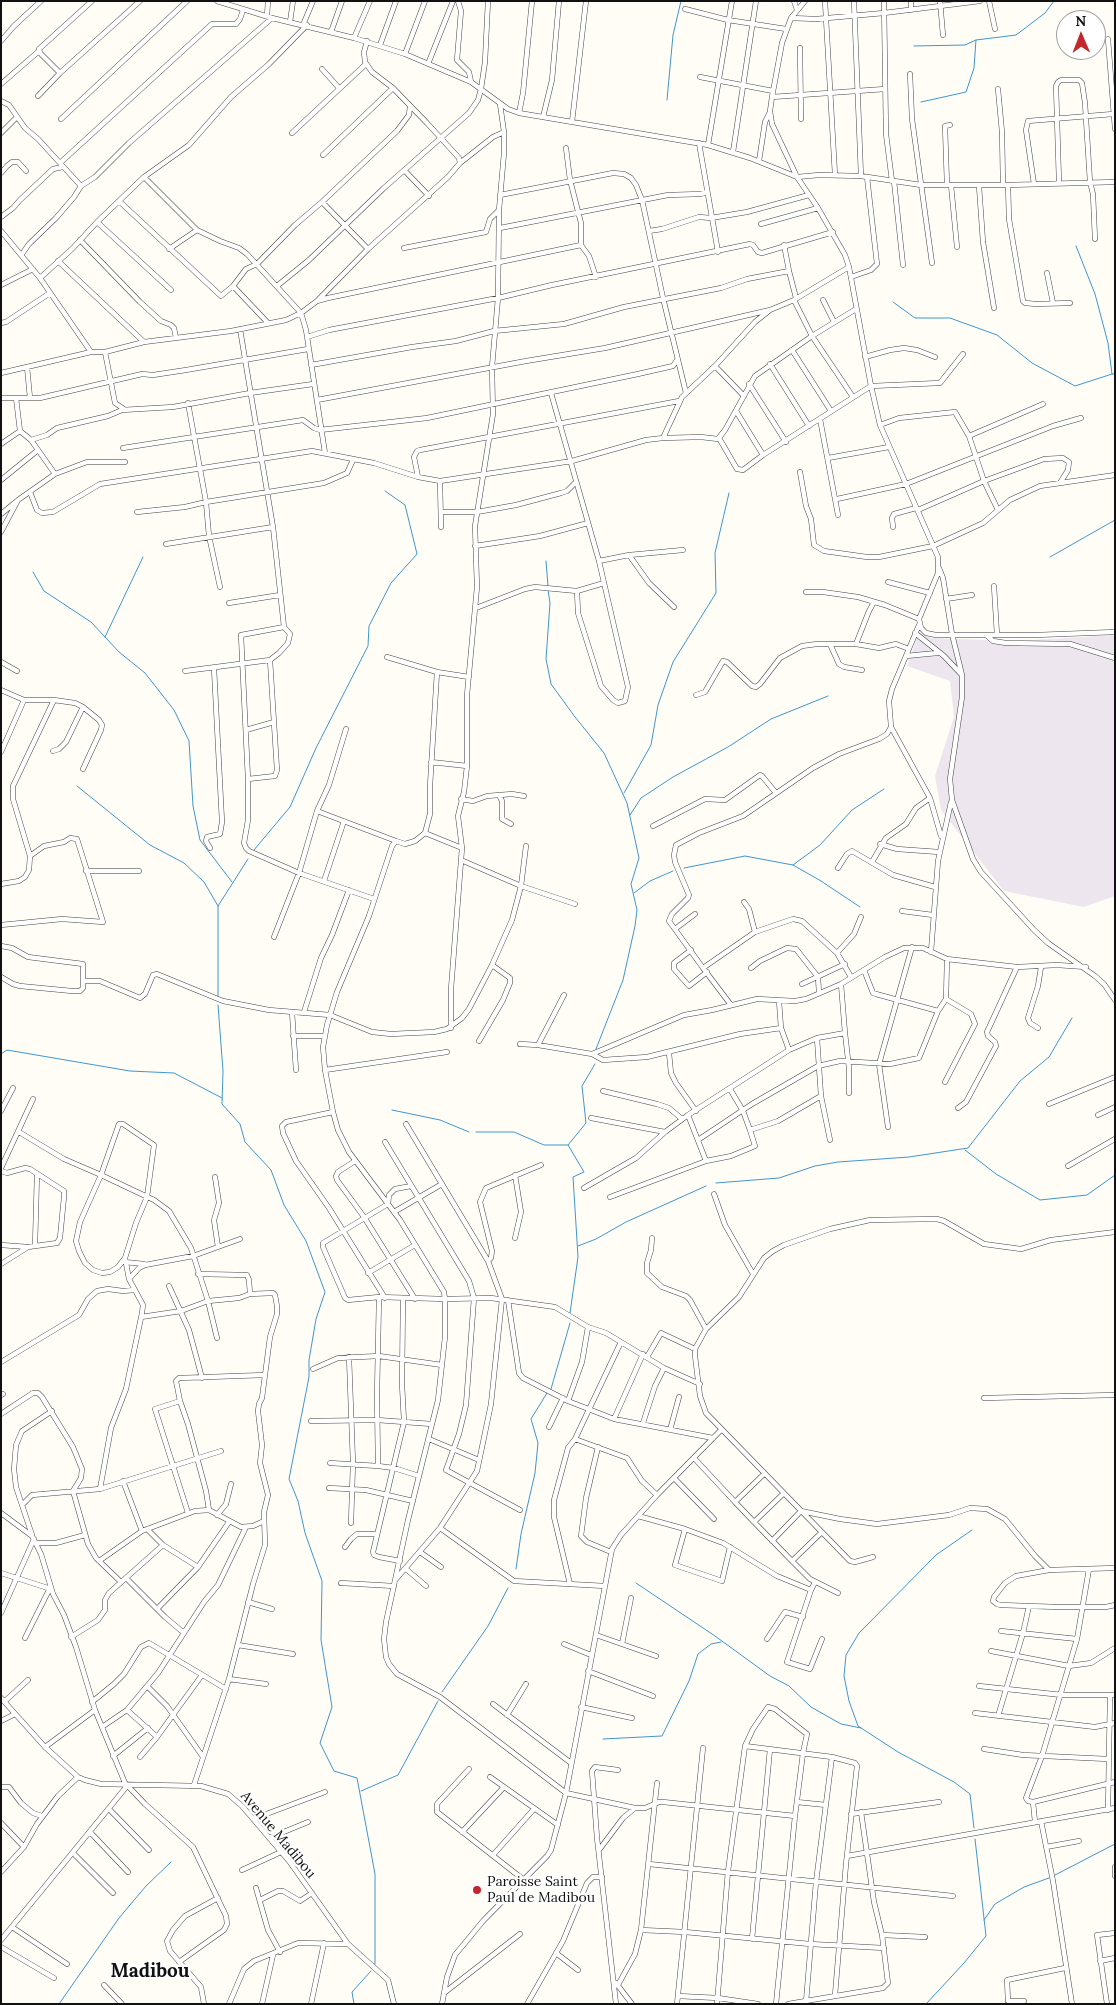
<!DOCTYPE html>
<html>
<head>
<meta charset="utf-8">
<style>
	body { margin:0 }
	#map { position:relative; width:1116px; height:2005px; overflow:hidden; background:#fffdf5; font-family:Lora,serif }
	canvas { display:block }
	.frame { position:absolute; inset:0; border:2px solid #111; pointer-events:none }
	.north { position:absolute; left:1056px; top:10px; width:50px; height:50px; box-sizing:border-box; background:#fff; border:1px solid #a0a0a0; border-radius:50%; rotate:359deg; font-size:14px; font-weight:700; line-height:20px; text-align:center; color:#111 }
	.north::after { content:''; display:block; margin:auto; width:18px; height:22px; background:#c4262e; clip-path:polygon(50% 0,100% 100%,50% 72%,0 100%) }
</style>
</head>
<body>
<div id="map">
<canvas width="1116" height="2005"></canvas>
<div class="frame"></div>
<div class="north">N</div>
</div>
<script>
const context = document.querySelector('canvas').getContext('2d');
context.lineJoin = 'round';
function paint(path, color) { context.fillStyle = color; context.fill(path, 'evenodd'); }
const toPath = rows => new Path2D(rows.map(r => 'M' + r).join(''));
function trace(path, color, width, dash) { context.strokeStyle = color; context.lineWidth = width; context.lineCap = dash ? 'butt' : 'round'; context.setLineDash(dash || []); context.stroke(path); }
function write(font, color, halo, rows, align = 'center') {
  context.font = font + ' Lora,serif'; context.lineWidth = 5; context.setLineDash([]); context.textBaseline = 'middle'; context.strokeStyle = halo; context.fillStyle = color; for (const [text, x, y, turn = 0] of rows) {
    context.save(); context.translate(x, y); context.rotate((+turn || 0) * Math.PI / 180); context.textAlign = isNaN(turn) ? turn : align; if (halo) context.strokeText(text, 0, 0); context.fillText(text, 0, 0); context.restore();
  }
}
paint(toPath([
	[919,632,932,638,1016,641,1115,635,1115,896,1084,907,1004,891,941,810,935,776,954,717,950,681,907,666]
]), '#eee6ef');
trace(toPath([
	[914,46,965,45,976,40,1016,35,1045,13,1054,1],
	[667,100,673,35,681,1],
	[921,102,966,92,974,68,976,40],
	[1076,246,1095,294,1108,343,1112,374],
	[893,302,915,318,950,318,997,335,1032,363,1075,386,1112,374,1115,374],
	[1050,557,1115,520],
	[546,561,548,586],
	[33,572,44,591,91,622,119,652,145,673,174,710,189,741,193,806,200,840,232,882],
	[548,590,550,603,546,659,551,684,575,717,604,753,627,803,639,858,631,884,637,910,635,926,623,980,596,1049],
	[105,637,143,557],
	[77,786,150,845,184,863,204,882,218,906],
	[624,793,651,745,658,705,673,662,716,593,715,553,729,493],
	[630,815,641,798,673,777,728,747,771,719,828,696],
	[254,850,290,807,316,748,368,646,369,626,391,583,417,554,405,505,385,491],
	[793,865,821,881,860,907],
	[684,868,745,856,793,865,820,845,852,810,884,789],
	[634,893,650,881,673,871],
	[218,996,218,906,248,859],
	[218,1005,223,1071,222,1104,240,1124,245,1142,271,1170,284,1205,306,1241,325,1292,316,1319,309,1360,309,1377,289,1479,298,1501,305,1533,322,1581,321,1640,332,1707,320,1743,334,1771,357,1778,375,1874,375,1964],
	[1,1054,7,1050,130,1071,174,1073,222,1098],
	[392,1110,440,1120,469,1132],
	[476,1132,514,1132,544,1145,568,1145],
	[965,1150,996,1174,1040,1200,1087,1195,1115,1175],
	[716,1183,779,1178,815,1166,838,1162,909,1157,968,1148,1020,1081,1049,1057,1072,1018],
	[578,1246,596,1239,626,1222,706,1186],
	[570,1313,578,1257,573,1177,584,1172,568,1145,586,1123,582,1086,595,1064],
	[551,1389,570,1323],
	[972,1530,936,1555,859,1633,846,1655,844,1676,849,1701,858,1726,898,1752,954,1782,970,1794,974,1828],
	[516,1569,521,1534,535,1473,538,1443,531,1419,547,1393],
	[636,1583,715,1636,770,1676,789,1686,811,1707,841,1724,861,1728],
	[442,1692,488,1626,508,1588],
	[603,1739,662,1736,689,1681,698,1654,711,1644,721,1642],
	[361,1791,398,1775,438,1701],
	[1055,1875,1115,1844],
	[984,1920,995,1904,1024,1887,1049,1878],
	[59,2004,119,1918,146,1886,171,1862],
	[354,2004,352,1992,371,1971],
	[926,2004,964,1963,986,1936,975,1839]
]), '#3f96cf', 1);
const minor = toPath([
	[217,1,272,18,354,38,405,54,471,82,508,109,519,113,708,145,750,158,797,177,819,175,861,176,921,185,1008,185,1115,182],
	[458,1,461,11,457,60,469,72,471,82],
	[794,1,797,10],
	[805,1,791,18,782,43,772,97,770,111,772,124,797,177,818,208,845,255,849,267,871,386,880,425,938,557,938,573,919,619,921,628,926,633,936,635,1036,635,1115,632],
	[825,1,835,175],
	[854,1,861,176],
	[884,1,886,134,892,181],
	[911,1,911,10],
	[940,1,943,35],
	[989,1,995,29],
	[685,9,728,20,786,29],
	[267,16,268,1],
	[791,18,816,19,884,13,980,1],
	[290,22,293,1],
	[303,25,313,1],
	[331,32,342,1],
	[354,38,370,1],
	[1108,39,1115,129],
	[1,41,14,26,41,1],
	[380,45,396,1],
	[800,48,801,119],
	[405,54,425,1],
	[428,64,453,1],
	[322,69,339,88],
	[60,73,40,53,39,49,92,1],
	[910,74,912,119,932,263],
	[700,77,773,91],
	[1,84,39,51],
	[998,89,1002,132,1003,185],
	[38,96,60,73,140,1],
	[772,97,885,89],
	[1,101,9,105,25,128,38,139,81,186],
	[519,113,523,93,532,1],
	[543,117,552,80,559,1],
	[61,119,187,1],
	[572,122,586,1],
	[1,133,16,118],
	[292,133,366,64],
	[699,143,718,252],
	[708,145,732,1],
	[566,148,570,180,581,223,581,245,589,256,596,277],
	[733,152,756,1],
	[323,155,393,88],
	[759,161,765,122,770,112],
	[60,163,212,24,236,24,240,19,243,10],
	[460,163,493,137,504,132],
	[405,171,429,196],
	[1,173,7,166,12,162,18,162,26,171],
	[144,177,197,230,220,241,239,248,247,254,301,313,306,330,325,453],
	[894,181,903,265],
	[1059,182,1056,86,1058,82,1061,80,1079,80,1082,83,1085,103,1090,182,1093,194,1095,239],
	[1034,184,1026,130,1028,121,1113,114],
	[947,185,945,126,950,125],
	[951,185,957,247],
	[1008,185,1009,219,1023,301,1025,303,1036,304,1070,303],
	[979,186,983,242,994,308],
	[500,195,613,173,624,174,631,178,636,185,642,200,663,298,686,393],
	[119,201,221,296,233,286,246,269,257,264,295,225,322,202,397,131,409,115,410,106],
	[322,202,368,249],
	[1,217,13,208,20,200,53,169,63,167],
	[97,222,171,290],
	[761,224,818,208],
	[500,228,668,195,701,194,707,192],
	[1,231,40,278,73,248,97,222,144,177,189,145,231,97,269,64,307,25],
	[649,231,662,229,699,217,711,218,747,212,809,195],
	[80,240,140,302,161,321,171,325,174,328,176,338],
	[784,245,789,271,796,298],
	[404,248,486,232,490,219,499,210],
	[169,249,197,230],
	[22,254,29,244,56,218,74,197,81,186,95,177,129,143,272,18],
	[58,261,144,342],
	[1047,273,1053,303],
	[851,277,871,270,877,264,867,177],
	[40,278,91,352],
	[1,285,33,269],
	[233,286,268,323],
	[277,286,309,260,384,188,469,113,478,100,481,89,485,62,488,1],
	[318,300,368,249,448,177,460,163,459,158,427,123,393,88,372,72,365,62,364,52,367,41],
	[794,300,812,336,853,397],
	[823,300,834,322],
	[1,323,6,322,50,293],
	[307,337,329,330,498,298,552,285,750,244,753,245,758,252,762,253,833,232],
	[792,350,831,411],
	[105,352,115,403,124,409],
	[865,357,890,350,904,348,917,350,935,357],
	[770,364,809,426],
	[311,365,412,347,456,341,494,331,564,324,624,307,721,288,747,279,789,271],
	[715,366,744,396],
	[27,367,30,398],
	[1,373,91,352,105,352,144,342,231,331,286,320,301,313,317,301,328,298,581,245],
	[749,384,786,442],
	[551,393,599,561,628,687,625,701,618,703,613,700,601,686,578,613,577,591],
	[1,398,40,398,142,374,153,375,186,370,308,349],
	[16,398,20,431],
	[317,400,526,361,605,348,770,310],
	[188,403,206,502,209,536,220,587],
	[736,411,763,455],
	[820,419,838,515],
	[880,425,899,418,955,412,969,436,984,481,998,510],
	[969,436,1043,404],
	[663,438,682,397,715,366,755,322,770,310,794,300,849,267],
	[719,438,737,469,743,470,763,455,871,386,940,383,963,354],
	[1,444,20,431,31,440],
	[123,448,303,420,314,428,320,430,427,418,638,374,673,366,677,360],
	[828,458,889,447],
	[800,472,806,506,811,519,814,545,824,551,867,557,879,557,933,546,983,523,1010,500,1040,486,1115,475],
	[55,474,31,440,47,435,57,428,108,416,122,410,173,407,250,393,313,384],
	[418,477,414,457,417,451,420,450,679,401],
	[1,480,38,450],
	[440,481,441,527],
	[30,492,37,510,42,513,53,512,100,484,312,451,374,463,418,477,440,481,572,461,646,440,663,438,701,437,718,439,725,430,755,376,812,336,856,309],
	[837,499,906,484,1053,426,1081,418],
	[918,510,984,481,1044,459,1063,458,1069,462,1068,470,1060,483],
	[137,512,185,507,206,502,324,483,347,473,353,460],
	[441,512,477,512,516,505,561,493,567,491,576,482],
	[1,514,17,501],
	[893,527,892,518,894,514,916,508],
	[1,532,18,500,55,474,87,462,125,462],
	[166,544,273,527],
	[475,546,540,536,588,523],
	[629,555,649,583,674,607],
	[599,561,629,555,683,550],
	[939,568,943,578,952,634,962,675,962,697,950,779,952,800,973,859,981,872,1034,930,1048,943,1095,976,1104,984,1115,1000],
	[888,582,930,593],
	[994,586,997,635],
	[806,592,823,592,858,597,885,605,919,619],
	[946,599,972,595],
	[229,603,280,595],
	[476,608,525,589,535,587,577,591,604,583],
	[284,627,241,635,248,779,248,820,244,843,246,848,249,851,299,873,374,899],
	[915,633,944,656,961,674],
	[986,635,993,641,1006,643,1070,644,1115,658],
	[830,644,839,664,844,667,862,670],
	[856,644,869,611,874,602],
	[906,656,937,653],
	[387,657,437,672,469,677],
	[1,662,17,671],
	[185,671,270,660,279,653,288,643,290,634,284,627,273,527,240,329],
	[437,672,430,786,430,814,425,833,415,841,405,844,396,841,392,846,369,916,337,992,327,1025,323,1047,325,1070,333,1112,338,1130,349,1152,400,1220,444,1292,445,1299,445,1337,438,1400,408,1520,386,1622,384,1639,386,1657,389,1664,397,1674,440,1697,566,1793,635,1808,645,1808,659,1802,663,1802,795,1816],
	[1,690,24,700,54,700,75,703,83,707,99,720,102,725,101,730,83,769],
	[696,695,705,692,723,661,727,662,752,686,756,687,760,684,780,658,802,646,817,644,856,644,879,648,896,644,909,649],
	[891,727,930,798,941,836],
	[246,730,274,722],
	[53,751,59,749,66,742,83,707],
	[1,752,24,700],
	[431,762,467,766],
	[248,779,275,776,277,770,270,660],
	[499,795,502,801,502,819,511,824],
	[461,799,473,801,487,796,512,794,524,796],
	[317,811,396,841],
	[653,826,705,799,725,800,760,775,762,776,776,793],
	[425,833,462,848],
	[880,844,897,849,939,852],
	[210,848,206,841,207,837,220,834,222,822,214,668],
	[461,860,521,886,575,904],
	[872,862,886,838,906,824,916,808,930,798],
	[838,868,847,854,852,851,893,875,935,887],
	[86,871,139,871],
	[324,881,344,821],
	[1,884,19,881,25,877,29,870,30,856,13,799,13,786,54,700],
	[744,902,749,909,755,932],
	[902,911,933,915],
	[1,925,62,919,103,922,77,839,70,838,64,842,44,846,30,856],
	[675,929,695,914],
	[274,937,299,873,317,811,329,785,346,729],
	[1,946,12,948,28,957,83,964,83,988,80,991,72,991,20,986,13,984,1,977],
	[691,950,674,963,674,969,689,986,707,972],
	[931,952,938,861,951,802],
	[837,953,854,934,861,917],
	[703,968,669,921,672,914,688,898,689,895,675,862,674,855,676,845,699,833,743,816,813,768,839,754,879,739,887,734,891,727,889,701,892,689,919,625],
	[751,968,760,961,787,948,796,949,818,977,819,993],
	[864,970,873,993,876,994,938,1011],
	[84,981,100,981,140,998,145,994,153,975,157,974,223,1001,269,1010,330,1015,372,1032,391,1034,434,1032,447,1029,462,1018,469,1009,492,965,512,920,521,886,526,846],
	[802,984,845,964],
	[779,1001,781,1028,789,1050],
	[731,1005,703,968,755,932,793,919,802,921,837,953,851,977],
	[292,1012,296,1070],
	[304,1012,321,958,332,935,349,890],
	[451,1028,451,989,462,848,458,816,464,792,467,766,467,695,477,587,475,526,493,414,492,367,498,298,499,210,504,153,504,132,500,104],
	[1038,1028,1030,1023,1028,1018,1038,986,1041,967],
	[845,1033,849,1068,849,1093],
	[293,1036,325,1036],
	[817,1038,821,1096,830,1140],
	[479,1041,503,1000,510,983,510,978,492,965],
	[520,1044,538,1045,592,1054,684,1015,712,1010,757,999,795,1001,806,999,841,984,885,957,904,948,923,948,947,959,1017,967,1057,965,1086,967],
	[538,1045,564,995],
	[669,1053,671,1073,676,1083,696,1111],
	[592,1054,603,1060,647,1057,740,1034,781,1028],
	[325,1070,447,1052],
	[945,1082,975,1024,971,1014,946,999],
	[730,1089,743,1111,750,1130,778,1121,821,1096],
	[603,1091,657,1104,669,1108,682,1119],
	[1049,1104,1115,1077],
	[958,1108,966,1102,996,1046,995,1042,988,1036,987,1032,1017,967],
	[1,1111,13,1088],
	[333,1112,286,1122,282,1126,283,1133,296,1161,329,1208,385,1298],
	[688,1115,706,1161],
	[1098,1115,1115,1107],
	[591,1118,665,1132],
	[888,1127,879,1064,912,947],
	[19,1132,64,1159,101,1175,119,1124,123,1124,154,1145,147,1197,136,1223,125,1258,129,1279,143,1305,142,1313,126,1389,111,1428,100,1489],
	[698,1140,752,1104,818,1066,840,1061,890,1064,919,1058,938,1011,946,999,947,959],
	[385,1142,469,1281,474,1298,466,1405,459,1434,446,1470,520,1510],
	[355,1161,338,1172,336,1176,337,1180,364,1217,415,1299],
	[1068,1166,1115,1139],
	[1,1168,33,1099],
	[1,1171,7,1173,25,1168,30,1169,64,1191,64,1197,60,1238,57,1243,28,1247,1,1245],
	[215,1177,219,1203,214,1220,218,1247],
	[411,1186,395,1189,389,1195,388,1204,323,1243,323,1247,345,1298,348,1300,379,1297,445,1299,491,1298,555,1307,588,1327,606,1333,621,1342,664,1368,700,1384],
	[584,1188,636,1158,665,1132,688,1115,789,1050,817,1038,845,1033,841,984],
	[714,1194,725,1225,753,1274],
	[610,1197,706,1161,731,1156,755,1146,750,1130],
	[394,1212,442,1184],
	[515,1238,521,1212,515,1175],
	[652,1238,651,1250,647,1263,647,1273,662,1287,686,1296,690,1300,706,1329],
	[35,1246,37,1174],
	[125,1258,118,1267,110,1272,102,1273,93,1270,85,1263,79,1251,76,1241,80,1222,101,1175,154,1200,169,1211,191,1248,208,1301,217,1338],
	[488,1261,491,1258,492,1251,480,1202,486,1188,541,1165],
	[125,1262,144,1264],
	[1,1264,28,1247],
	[368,1273,415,1245],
	[198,1274,247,1275,249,1280,250,1294],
	[129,1279,139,1268,145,1265,193,1256,240,1239],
	[169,1286,189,1330,202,1378],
	[508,1300,519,1373,523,1378,568,1401,614,1419,713,1438],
	[141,1317,181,1311,208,1301,239,1298,250,1294,273,1293,275,1295,277,1306,277,1314,270,1337,262,1398,259,1404,258,1411,262,1445,260,1463,268,1495,264,1512,265,1545,253,1584,229,1679,194,1785],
	[349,1357,353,1463,351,1523],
	[647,1357,661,1333,695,1349],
	[1,1362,79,1315,88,1299,97,1291,108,1289,123,1291,134,1290],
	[313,1369,338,1358,379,1356,442,1365],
	[1,1395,3,1394],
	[984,1398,1115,1395],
	[180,1401,155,1409,188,1513],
	[568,1401,582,1362,588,1327],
	[1,1414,33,1393,38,1393,42,1397,73,1447,82,1469,81,1478,73,1491,88,1544,96,1558,121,1582],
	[614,1419,643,1354],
	[311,1421,377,1420,432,1424],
	[643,1423,655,1386,664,1368],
	[549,1427,563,1398],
	[670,1430,679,1397],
	[429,1439,479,1460],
	[575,1439,627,1458,642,1481,657,1495],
	[598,1447,586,1498,581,1536,587,1542,611,1552],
	[694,1458,735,1502,764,1474],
	[330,1463,378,1466,394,1468,419,1476],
	[378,1466,377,1395,379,1297],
	[674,1478,714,1519],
	[123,1481,142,1531],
	[329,1488,366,1490,413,1501],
	[783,1494,754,1522,792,1561,821,1533],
	[735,1502,754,1522],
	[22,1505,32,1495,100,1489,221,1451],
	[209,1510,206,1491,188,1424,180,1401,176,1381,179,1378,265,1375],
	[801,1511,840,1519,877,1524,949,1515,970,1508,987,1509,1005,1519,1035,1556,1049,1570],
	[1,1513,32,1536,41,1554,53,1594,64,1615,76,1647,95,1710,125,1783,145,1804,193,1847,226,1916,227,1924,224,1930,179,1962],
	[217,1515,226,1504,231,1484],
	[638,1516,685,1529,723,1543,777,1576,811,1590],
	[440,1528,514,1581,605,1586],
	[147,1529,163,1545,198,1567],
	[685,1529,675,1565,722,1581,730,1547],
	[32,1535,16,1487,14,1469,16,1445,22,1431,52,1411],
	[772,1541,801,1511],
	[36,1543,56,1543,85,1535],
	[345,1547,351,1539,357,1534,377,1534],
	[420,1552,441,1567],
	[873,1557,855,1562,850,1561,706,1413,700,1396,695,1356,695,1349,706,1329,739,1297,764,1258,773,1251,784,1245,830,1229,870,1220,937,1219,944,1221,984,1244,1021,1249,1051,1240,1115,1232],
	[99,1561,142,1531,195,1511,209,1510,241,1527,253,1526,264,1521],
	[400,1561,379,1557,374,1555,373,1552,404,1422,402,1384,403,1298],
	[792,1561,810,1579,838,1593],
	[1115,1568,1049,1570,1016,1576,1005,1583,994,1597,993,1601,997,1604,1000,1605,1058,1607,1106,1607,1115,1605],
	[406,1569,426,1586],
	[1,1573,51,1589],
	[126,1578,165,1617,184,1633],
	[396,1579,440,1528,477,1471,491,1404,502,1299,488,1261,406,1124],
	[815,1582,811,1590,787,1662,810,1669,822,1639],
	[341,1583,394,1586],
	[570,1584,554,1517,554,1500,568,1448,575,1439,621,1342],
	[248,1602,272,1609],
	[157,1609,198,1567,229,1522],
	[1,1613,34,1539],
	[1001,1631,1077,1639,1089,1569],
	[596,1635,656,1656],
	[71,1637,98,1620,105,1610,105,1600,109,1593,163,1545],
	[25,1638,50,1588],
	[767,1639,785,1612,803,1617],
	[564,1644,591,1655],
	[622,1644,631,1598],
	[238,1645,293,1654],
	[991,1651,1069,1666,1091,1663,1115,1648],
	[588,1671,653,1696],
	[229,1679,266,1684],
	[979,1686,1062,1695,1115,1695],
	[148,1687,167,1706,203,1757],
	[1,1698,45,1747,78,1777,85,1780,101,1784,201,1786,228,1794,242,1806,289,1861,348,1944,388,1980,394,2004],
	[5,1701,28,1680],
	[92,1702,114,1684,124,1674,141,1647,149,1643,226,1689],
	[493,1704,571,1763],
	[581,1707,632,1718],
	[127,1710,157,1737],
	[975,1713,1095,1727,1115,1723],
	[507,1715,526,1684],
	[998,1716,1023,1633,1029,1606],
	[1,1721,15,1714],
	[102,1727,127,1710,158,1673,204,1602,218,1585,246,1527],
	[745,1746,753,1729,768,1707,775,1709,807,1734,803,1753,795,1816,776,2004],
	[45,1747,95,1710],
	[984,1749,1023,1755,1108,1759],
	[113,1756,148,1728],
	[140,1757,157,1737,202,1675],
	[469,1769,437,1804,437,1812,524,1880],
	[490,1777,558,1825],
	[1,1787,9,1787,21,1803,33,1813,42,1816],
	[797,1802,826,1805],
	[1033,1802,1028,1801,1026,1798,1042,1756,1077,1639],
	[109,1809,149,1850],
	[1108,1810,1110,1696],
	[851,1814,939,1802],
	[253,1819,325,1792],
	[1041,1821,1053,1881,1072,2004],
	[1035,1822,1033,1802,1115,1782],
	[1,1823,24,1847],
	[90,1832,128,1872],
	[462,1832,504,1787],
	[269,1838,308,1822],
	[1046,1847,1079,1841],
	[599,1850,623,1818,635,1808],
	[73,1853,113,1893],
	[493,1855,534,1809],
	[847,1856,1115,1808],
	[649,1864,953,1896],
	[1115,1867,1115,1876],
	[242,1870,281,1852],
	[1,1872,24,1847,37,1824,58,1796,78,1777],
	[256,1888,268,1930,280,1952],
	[260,1900,278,1891,283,1891,300,1901,312,1893],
	[12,1927,67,1964],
	[641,1930,685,1932,810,1944,884,1948],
	[882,1935,925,1937],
	[752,1939,770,1749],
	[1,1940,127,1786],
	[1,1947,54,1978],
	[556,1953,578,1970],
	[1100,1961,1115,1958],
	[616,1983,632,2004],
	[104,1985,122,2004],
	[618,1985,635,1954,641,1930,657,1783],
	[444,1993,520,1934],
	[678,1996,718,1998,758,2004],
	[1024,2001,1008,2001,1007,1980,1065,1968],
	[806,2002,816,1882,832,1757],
	[204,2004,201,1987,170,1951,167,1941,173,1930,185,1916,218,1898],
	[229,2004,244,1969,254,1961,298,1943,348,1944],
	[262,2004,273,1955],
	[311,2004,324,1943],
	[442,2004,447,1977,455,1955,483,1921,547,1856,551,1850,566,1793,612,1549,621,1535,657,1495,721,1430],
	[527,2004,563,1941,587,1883,593,1877,602,1877],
	[616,2004,597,1838,592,1771,595,1767,618,1770],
	[677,2004,703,1748],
	[717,2004,728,1871,745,1746,832,1757,855,1763,857,1766,846,1864,835,1995],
	[788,2004,883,1988,888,1983,882,1935,874,1902,861,1812],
	[1107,2004,1097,1935,1115,1933]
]);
trace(minor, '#444', 5.5);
trace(minor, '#fff', 4.5);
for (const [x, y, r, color] of [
	[477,1890,5,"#c4262e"]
]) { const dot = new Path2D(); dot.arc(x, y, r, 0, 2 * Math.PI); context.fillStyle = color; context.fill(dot); trace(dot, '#fff', 2); }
write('14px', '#111', '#fff', [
	["Avenue Madibou",278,1835,50]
]);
write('14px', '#111', '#fff', [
	["Paroisse Saint",487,1882],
	["Paul de Madibou",487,1898]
], 'left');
write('bold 19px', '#111', '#fff', [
	["Madibou",150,1972]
]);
</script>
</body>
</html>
